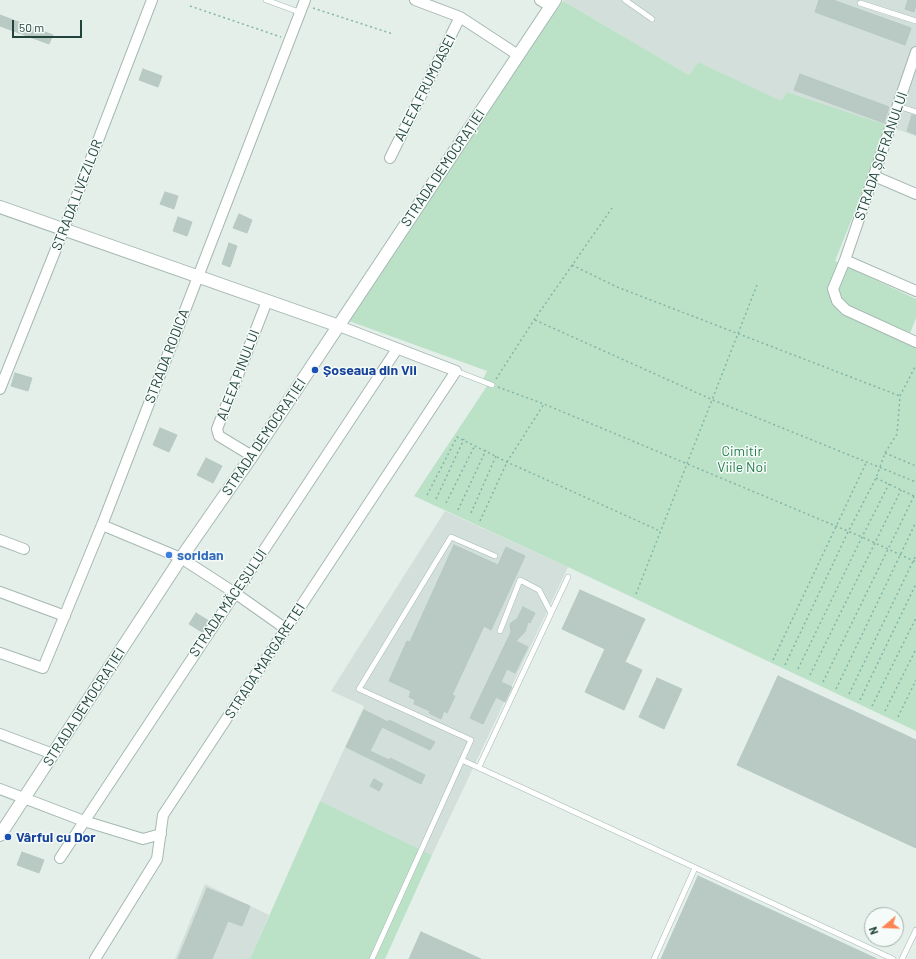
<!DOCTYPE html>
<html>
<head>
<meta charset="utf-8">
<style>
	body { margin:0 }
	#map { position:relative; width:916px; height:959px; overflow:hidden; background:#e4efea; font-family:Barlow,sans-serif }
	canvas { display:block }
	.north { position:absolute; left:864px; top:907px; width:40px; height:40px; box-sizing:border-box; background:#f5fbf8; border:1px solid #a0b1ac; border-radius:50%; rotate:251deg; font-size:11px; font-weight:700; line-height:16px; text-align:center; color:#21433b }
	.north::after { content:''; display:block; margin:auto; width:14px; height:18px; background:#fe8453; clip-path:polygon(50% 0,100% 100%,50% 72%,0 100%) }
	.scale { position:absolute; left:12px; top:20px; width:70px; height:18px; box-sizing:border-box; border:2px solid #21433b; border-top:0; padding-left:5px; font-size:12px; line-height:14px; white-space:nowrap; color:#21433b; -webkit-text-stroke:3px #f5fbf8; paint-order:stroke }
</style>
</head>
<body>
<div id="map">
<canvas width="916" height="959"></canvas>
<div class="north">N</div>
<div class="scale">50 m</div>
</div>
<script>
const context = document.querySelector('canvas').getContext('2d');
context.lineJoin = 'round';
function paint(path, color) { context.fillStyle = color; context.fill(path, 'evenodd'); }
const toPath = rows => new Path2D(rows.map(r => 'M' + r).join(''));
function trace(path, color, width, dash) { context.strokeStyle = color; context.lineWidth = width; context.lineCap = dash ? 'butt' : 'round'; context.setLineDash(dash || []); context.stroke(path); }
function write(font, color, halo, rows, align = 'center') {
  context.font = font + ' Barlow,sans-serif'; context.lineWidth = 3; context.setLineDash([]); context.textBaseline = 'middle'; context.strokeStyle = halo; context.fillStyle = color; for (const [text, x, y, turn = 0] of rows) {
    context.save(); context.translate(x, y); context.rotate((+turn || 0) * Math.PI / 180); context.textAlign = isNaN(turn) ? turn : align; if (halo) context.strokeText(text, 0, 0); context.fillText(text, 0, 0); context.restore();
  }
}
paint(toPath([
	[564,0,916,0,916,136,787,92,781,102,698,62,689,75,563,1],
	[445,511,568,567,432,855,320,801,364,706,331,691],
	[205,884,269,915,250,959,175,959]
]), '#d2dfda');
paint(toPath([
	[563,1,689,75,698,62,781,101,787,92,889,126,835,261,916,299,916,318,907,341,916,345,916,731,568,567,414,496,487,386,482,381,487,371,349,321,498,93],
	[320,801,432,855,385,959,250,959]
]), '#bbe2c7');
const building = toPath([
	[819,0,833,0,911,28,905,45,815,12,819,0],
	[908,0,916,0,916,5,914,12,905,9,908,0],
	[0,15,53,35,49,44,0,26,0,15],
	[143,69,162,76,158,87,139,80,143,69],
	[800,74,889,107,884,123,794,90,800,74],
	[912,115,916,116,916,135,907,131,912,115],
	[165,192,178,196,174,209,160,204,165,192],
	[239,214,252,220,247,233,233,228,239,214],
	[178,217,192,222,187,236,173,231,178,217],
	[229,243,237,246,230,267,222,264,229,243],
	[15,373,32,378,28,391,11,386,15,373],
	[160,428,177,435,169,452,153,445,160,428],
	[206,458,222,466,213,483,197,475,206,458],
	[454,545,498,565,506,547,525,556,491,630,484,626,452,695,455,696,447,713,444,711,441,719,429,713,430,711,414,704,415,700,409,697,411,691,389,681,407,641,410,642,454,545],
	[580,590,645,619,625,662,642,670,624,710,585,692,605,649,562,629,580,590],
	[523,607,535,613,530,623,528,622,525,632,516,641,528,647,515,673,507,669,501,682,512,687,505,702,496,697,483,724,470,718,511,632,510,624,512,622,517,619,523,607],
	[196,613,209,621,202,632,189,624,196,613],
	[778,676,916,740,916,848,737,765,778,676],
	[657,678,682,689,664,729,639,717,657,678],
	[364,710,388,722,389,720,435,742,430,750,382,727,370,751,389,760,390,758,425,775,421,784,346,747,364,710],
	[374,779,383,784,379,791,370,786,374,779],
	[22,852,44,860,39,873,17,865,22,852],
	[698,876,877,959,661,959,698,876],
	[207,888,250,906,242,926,228,921,212,959,178,959,207,888],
	[421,932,481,959,409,959,421,932]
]);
paint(building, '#b9cac4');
trace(building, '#b6c9c2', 1);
const service = toPath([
	[266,0,299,12],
	[625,0,652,19],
	[860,3,916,21],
	[898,106,916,112],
	[456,371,492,385],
	[500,631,520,580,539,590,551,613],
	[462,760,893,959],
	[479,767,568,577],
	[372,959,471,740,359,689,451,537,495,556],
	[654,959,695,868],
	[902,959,916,930]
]);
const minor = toPath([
	[415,0,460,17,518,55],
	[540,0,550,6],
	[916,52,845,260,833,289,837,301,846,310,916,342],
	[390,158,460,17],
	[874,176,916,194],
	[845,260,916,291],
	[0,389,64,229,152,0],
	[252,456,219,436,217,429,267,301],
	[102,525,181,558,235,593,286,629],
	[0,540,24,549],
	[0,592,65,616],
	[0,653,43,668,102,525,305,0],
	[0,734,53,754],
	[0,789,84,821,143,839,161,834],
	[60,858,397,349],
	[95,959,157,859,163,815,456,371,339,326]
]);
const tertiary = toPath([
	[0,207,339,326],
	[0,835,181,558,252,456,555,0]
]);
trace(service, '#a6b8b2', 6);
trace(minor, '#a6b8b2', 12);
trace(tertiary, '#a6b8b2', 14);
trace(toPath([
	[190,6,281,37],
	[313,8,393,34],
	[572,265,617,287,900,396],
	[535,320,713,400,916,482],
	[496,379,534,320,612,208],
	[498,387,544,404,862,537,916,562],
	[885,453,916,466],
	[876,478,916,497],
	[427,495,457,437,507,462,660,531],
	[436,499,464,439],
	[446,503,475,445],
	[458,510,486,450],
	[471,513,496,456],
	[480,521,507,462,544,404],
	[636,594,757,285],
	[773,660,866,463],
	[785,665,848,532,876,478,885,453,897,434,900,396,916,365],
	[798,669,862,537,889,484],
	[810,675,901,490],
	[823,682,914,496],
	[836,689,916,522],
	[849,694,916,555],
	[860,700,916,584],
	[872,706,916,618],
	[885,711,916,649],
	[898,717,916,680]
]), '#82b5a7', 1.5, [2, 3]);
trace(service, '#fff', 5);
trace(minor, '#fff', 10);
trace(tertiary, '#fff', 12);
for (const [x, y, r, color] of [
	[315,370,4,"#1a4fb4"],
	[169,555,4,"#3f7fe0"],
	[8,837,4,"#1a4fb4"]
]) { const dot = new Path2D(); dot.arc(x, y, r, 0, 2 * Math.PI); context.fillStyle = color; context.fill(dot); trace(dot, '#f5fbf8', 1.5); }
write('14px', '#21433b', '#f5fbf8', [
	["ALEEA FRUMOASEI",425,88,-63],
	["STRADA ȘOFRANULUI",881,156,-71],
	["STRADA DEMOCRAȚIEI",443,168,-56],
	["STRADA LIVEZILOR",77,195,-69],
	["STRADA RODICA",167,356,-69],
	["ALEEA PINULUI",238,375,-69],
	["STRADA DEMOCRAȚIEI",264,437,-56],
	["STRADA MĂCEȘULUI",228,603,-56],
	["STRADA MARGARETEI",265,661,-57],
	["STRADA DEMOCRAȚIEI",84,707,-57]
]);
write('bold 14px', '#164399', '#f5fbf8', [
	["Șoseaua din Vii",323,370],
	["Vârful cu Dor",16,837]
], 'left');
write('14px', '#277e4c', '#f5fbf8', [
	["Cimitir",742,451],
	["Viile Noi",742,467]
]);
write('bold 14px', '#366cbe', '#f5fbf8', [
	["soridan",177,555]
], 'left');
</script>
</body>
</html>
